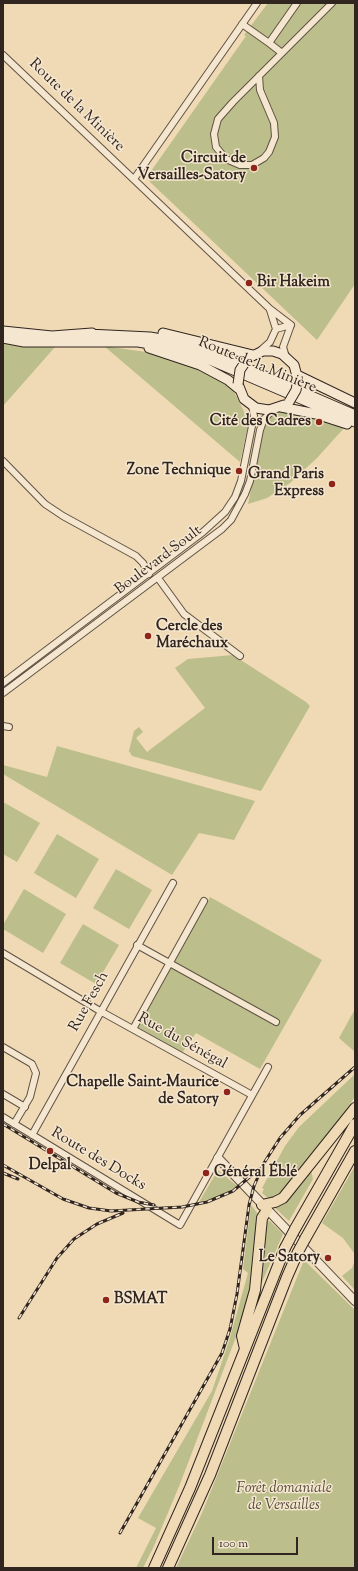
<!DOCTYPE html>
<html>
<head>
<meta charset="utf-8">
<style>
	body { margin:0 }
	#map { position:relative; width:358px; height:1571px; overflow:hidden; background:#efdab5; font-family:"Sorts Mill Goudy",serif }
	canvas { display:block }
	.frame { position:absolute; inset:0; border:4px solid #312520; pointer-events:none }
	.scale { position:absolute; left:212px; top:1537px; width:86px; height:18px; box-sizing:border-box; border:2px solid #312520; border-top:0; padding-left:5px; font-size:12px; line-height:14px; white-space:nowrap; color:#312520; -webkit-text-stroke:3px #f5e7cf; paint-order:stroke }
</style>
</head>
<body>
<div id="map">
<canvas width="358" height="1571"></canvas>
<div class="frame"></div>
<div class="scale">100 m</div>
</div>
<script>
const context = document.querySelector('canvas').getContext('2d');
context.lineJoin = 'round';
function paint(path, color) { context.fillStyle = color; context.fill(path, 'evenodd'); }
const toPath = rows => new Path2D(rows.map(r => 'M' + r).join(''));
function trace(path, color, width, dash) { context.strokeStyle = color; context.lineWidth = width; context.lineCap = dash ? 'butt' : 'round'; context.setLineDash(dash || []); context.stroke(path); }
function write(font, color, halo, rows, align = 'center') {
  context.font = font + ' "Sorts Mill Goudy",serif'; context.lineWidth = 3; context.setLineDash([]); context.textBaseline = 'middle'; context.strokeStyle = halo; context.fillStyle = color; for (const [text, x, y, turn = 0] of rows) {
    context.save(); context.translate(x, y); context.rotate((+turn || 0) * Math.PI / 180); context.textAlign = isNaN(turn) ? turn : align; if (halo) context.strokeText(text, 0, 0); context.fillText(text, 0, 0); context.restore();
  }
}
paint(toPath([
	[268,3,355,3,355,284,317,340,150,182,149,174,246,36,244,35],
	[3,342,55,347,3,406],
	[104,346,153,353,202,369,231,386,249,421,240,462],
	[284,411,295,411,345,427,317,458,290,483,267,498,248,504,265,423,272,416],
	[233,655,306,702,310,706,261,791,132,756,129,751,134,731,139,727,143,732,136,738,147,752,205,708,175,668,188,659],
	[57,746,255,801,234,840,199,833,172,875,3,774,3,765,47,777],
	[3,802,40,823,17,862,3,854],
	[57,834,99,859,76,898,34,873],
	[116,869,152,890,129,929,93,908],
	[24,889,66,914,43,953,3,929,3,925],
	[210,897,322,960,260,1069,196,1033,182,1053,137,1028],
	[83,924,119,945,96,984,60,963],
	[355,1009,355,1052,339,1038],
	[355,1074,355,1096,341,1120,277,1197,269,1199,262,1193,264,1189,262,1188,285,1146,299,1127],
	[355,1166,355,1256,354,1253,343,1238,322,1223],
	[218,1170,237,1186,221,1196,199,1202],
	[311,1170,313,1179,289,1221,274,1207],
	[251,1205,258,1214,254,1264,248,1299,239,1329,180,1484,154,1546,143,1568,136,1568,156,1528,138,1518,212,1391,229,1341,248,1273,243,1269],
	[270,1221,283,1234,259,1289,266,1222],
	[304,1260,355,1310,355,1568,176,1568,202,1513],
	[355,1260,355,1290,342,1276,352,1268]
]), '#bcbe8b');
const minor = toPath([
	[242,24,269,43,297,3],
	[269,43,282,53],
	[3,55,270,309,291,325],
	[259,76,260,90,274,123,275,137,269,152,264,158,252,165,240,165,226,159,216,147,214,134,218,119,233,102,332,3],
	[134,179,257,3],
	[276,329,291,325],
	[261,350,270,342,276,329,270,310],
	[286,357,283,347,291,325],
	[3,461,45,504,63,516,136,556,143,563,149,574],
	[158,578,184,614,240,656],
	[3,683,203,532,225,512,235,497,241,481,254,416,252,406],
	[3,693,222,529,231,520,245,494,250,481,260,430,264,419,273,410],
	[3,726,9,727],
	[137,945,276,1022],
	[3,953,100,1011,252,1095],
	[133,1029,204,901],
	[3,1047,32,1064,36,1073,30,1097,14,1124],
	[3,1094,25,1107],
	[3,1117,180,1225,268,1067],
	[32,1135,173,883]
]);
const tertiary = toPath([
	[218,1158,355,1301]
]);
const secondary = toPath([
	[3,331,52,336,92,333],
	[163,333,253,355],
	[88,334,150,337,178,342,207,351,355,415],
	[3,338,24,342,138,342,174,348,210,360,355,422],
	[149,348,200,365,228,380,239,389],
	[248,358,263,351,273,351,282,354,294,365,298,380],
	[297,375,355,403],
	[238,384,244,399,256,408,269,410,284,405],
	[281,407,316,414,347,424]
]);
const trunk = toPath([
	[262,1205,275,1202,283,1198,355,1108],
	[295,1229,355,1124],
	[305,1239,355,1151],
	[245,1349,242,1336,255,1290,262,1218,267,1210],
	[154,1568,190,1488,285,1248],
	[168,1568,210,1475,287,1277,298,1252]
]);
trace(minor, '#605245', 8);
trace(tertiary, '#605245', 10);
trace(secondary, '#312520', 11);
trace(trunk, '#312520', 12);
trace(minor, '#f5e7cf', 6);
trace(tertiary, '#f5e7cf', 8);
trace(secondary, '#f5e7cf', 9);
trace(trunk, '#efdab5', 10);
const rail = toPath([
	[3,1124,116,1193,138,1202,154,1205],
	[3,1165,63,1199,89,1208,111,1211,182,1207,207,1202,233,1191,259,1169],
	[3,1173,18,1179],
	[19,1318,57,1258,74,1239,97,1224,123,1213],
	[120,1533,222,1353,230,1329,237,1294,249,1205,254,1186,264,1163,280,1138,300,1115,355,1067]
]);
trace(rail, '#312520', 3);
trace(rail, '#f5e7cf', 1.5, [4.5]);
const secondaryBridge = toPath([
	[238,384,240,370,248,358],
	[289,402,296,390,298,380]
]);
const trunkBridge = toPath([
	[285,1248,295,1229],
	[298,1252,305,1239]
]);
trace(secondaryBridge, '#312520', 11, []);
trace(trunkBridge, '#312520', 12, []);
trace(secondaryBridge, '#f5e7cf', 9);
trace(trunkBridge, '#efdab5', 10);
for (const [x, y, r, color] of [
	[254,168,4,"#8f2418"],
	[249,283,4,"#8f2418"],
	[319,422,4,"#8f2418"],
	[239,471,4,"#8f2418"],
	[332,484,4,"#8f2418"],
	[148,636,4,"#8f2418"],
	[227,1092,4,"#8f2418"],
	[50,1151,4,"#8f2418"],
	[206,1173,4,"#8f2418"],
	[328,1258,4,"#8f2418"],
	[106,1300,4,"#8f2418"]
]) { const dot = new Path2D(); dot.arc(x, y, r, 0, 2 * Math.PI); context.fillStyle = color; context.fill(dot); trace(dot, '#f5e7cf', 1.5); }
write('15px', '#312520', '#f5e7cf', [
	["Route de la Minière",76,106,44],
	["Route de la Minière",257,366,22],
	["Boulevard Soult",159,561,-37],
	["Rue Fesch",90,1002,-61],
	["Rue du Sénégal",182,1042,29],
	["Route des Docks",98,1160,31]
]);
write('bold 15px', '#312520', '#f5e7cf', [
	["Circuit de",246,159],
	["Versailles-Satory",246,176],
	["Bir Hakeim",257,283,"left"],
	["Cité des Cadres",311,422],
	["Zone Technique",231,471],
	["Grand Paris",324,475],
	["Express",324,492],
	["Cercle des",156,627,"left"],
	["Maréchaux",156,644,"left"],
	["Chapelle Saint-Maurice",219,1083],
	["de Satory",219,1100],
	["Delpal",50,1166,"center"],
	["Général Éblé",214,1173,"left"],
	["Le Satory",320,1258],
	["BSMAT",114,1300,"left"]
], 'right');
write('italic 15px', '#544b3b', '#f5e7cf', [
	["Forêt domaniale",284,1489],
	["de Versailles",284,1506]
]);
</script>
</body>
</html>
